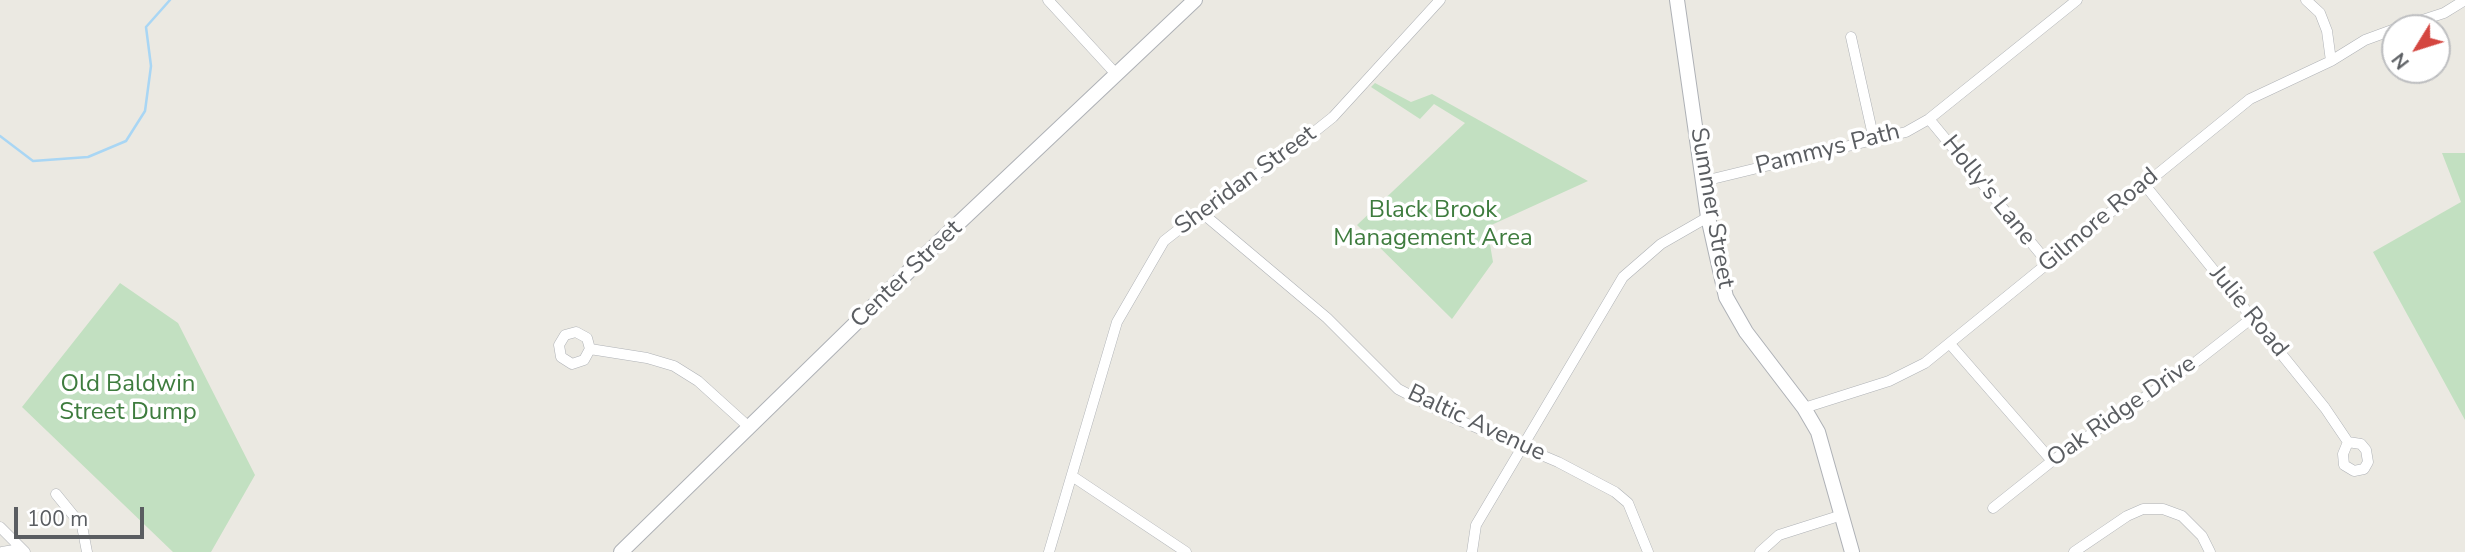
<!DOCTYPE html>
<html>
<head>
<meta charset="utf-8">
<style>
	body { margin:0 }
	#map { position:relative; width:2465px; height:552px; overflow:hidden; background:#ebe9e2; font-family:"Nunito Sans",sans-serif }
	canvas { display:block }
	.north { position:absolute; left:2381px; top:14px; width:70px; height:70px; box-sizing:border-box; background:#fff; border:2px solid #bdbec0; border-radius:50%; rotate:232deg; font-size:19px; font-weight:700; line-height:28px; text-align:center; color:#5a5d61 }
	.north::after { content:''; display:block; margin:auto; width:24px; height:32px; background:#d44640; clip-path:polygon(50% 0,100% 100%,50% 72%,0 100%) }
	.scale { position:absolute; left:14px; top:507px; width:130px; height:32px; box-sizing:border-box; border:4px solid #5a5d61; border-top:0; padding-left:9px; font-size:21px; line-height:24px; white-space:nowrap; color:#5a5d61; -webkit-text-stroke:5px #fff; paint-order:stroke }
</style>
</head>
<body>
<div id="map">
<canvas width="2465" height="552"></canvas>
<div class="north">N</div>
<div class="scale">100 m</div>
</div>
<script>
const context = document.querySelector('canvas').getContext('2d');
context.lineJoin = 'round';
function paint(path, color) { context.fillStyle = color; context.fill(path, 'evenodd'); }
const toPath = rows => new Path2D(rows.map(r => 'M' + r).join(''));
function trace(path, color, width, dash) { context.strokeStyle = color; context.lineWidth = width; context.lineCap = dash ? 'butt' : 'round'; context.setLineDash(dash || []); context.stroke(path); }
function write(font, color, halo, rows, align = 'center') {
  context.font = font + ' "Nunito Sans",sans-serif'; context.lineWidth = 7; context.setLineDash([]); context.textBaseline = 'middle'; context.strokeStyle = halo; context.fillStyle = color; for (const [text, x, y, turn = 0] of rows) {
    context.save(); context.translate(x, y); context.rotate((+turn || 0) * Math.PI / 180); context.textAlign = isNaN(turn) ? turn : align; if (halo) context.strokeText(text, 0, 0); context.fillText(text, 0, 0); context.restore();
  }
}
paint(toPath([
	[1375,83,1411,102,1432,94,1588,181,1487,227,1493,262,1452,319,1357,225,1465,123,1434,104,1420,119,1371,87],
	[2442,153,2465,153,2465,420,2373,252,2461,202],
	[120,283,178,323,255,475,211,552,173,552,22,407]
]), '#c2e0c1');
trace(toPath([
	[0,136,33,161,88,157,126,141,145,111,151,66,146,27,170,0]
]), '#a9d6f4', 2.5);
const street = toPath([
	[1048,0,1116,74],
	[2306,0,2320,13,2327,31,2331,61],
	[2398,28,2444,13,2465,0],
	[1851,37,1874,140],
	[1929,119,2048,263],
	[1704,181,1906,132,1929,119,2077,0],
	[2144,184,2325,408,2348,442,2343,454,2344,465,2354,471,2364,469,2368,462,2366,450,2361,444,2348,442],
	[1201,212,1327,318,1398,389,1456,419,1558,462,1615,492,1628,503,1648,552],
	[1950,344,2052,461],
	[590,349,587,338,576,332,565,335,559,345,561,357,572,364,584,360,590,349,647,358,674,366,698,381,750,428],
	[1804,408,1889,381,1925,363,2250,99,2331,61,2365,40,2395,29],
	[1072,476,1186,552],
	[56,494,82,526,87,552],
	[1993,508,2052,461,2197,361,2252,318],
	[0,527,25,552],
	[2,552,20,549],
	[1049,552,1117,322,1164,241,1201,212,1284,156,1333,117,1440,0],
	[1472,552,1476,525,1623,277,1661,244,1708,217],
	[1760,552,1779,535,1842,515],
	[2074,552,2127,516,2143,509,2163,509,2182,516,2202,536,2210,552]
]);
const secondary = toPath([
	[1677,0,1708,217,1726,297,1746,332,1804,408,1818,432,1852,552],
	[621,552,945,236,1195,0]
]);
trace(street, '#afb2b6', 11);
trace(secondary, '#aeb1b6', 16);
trace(street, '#fff', 10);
trace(secondary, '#fff', 14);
write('24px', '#5a5d61', '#fff', [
	["Pammys Path",1828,150,-14],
	["Sheridan Street",1246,181,-36],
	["Holly's Lane",1988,191,51],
	["Summer Street",1711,208,80],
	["Gilmore Road",2099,221,-40],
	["Center Street",907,275,-44],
	["Julie Road",2248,312,51],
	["Oak Ridge Drive",2122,412,-35],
	["Baltic Avenue",1476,424,25]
]);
write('24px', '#3e7c3e', '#fff', [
	["Black Brook",1433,211],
	["Management Area",1433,239],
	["Old Baldwin",128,385],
	["Street Dump",128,413]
]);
</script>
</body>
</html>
